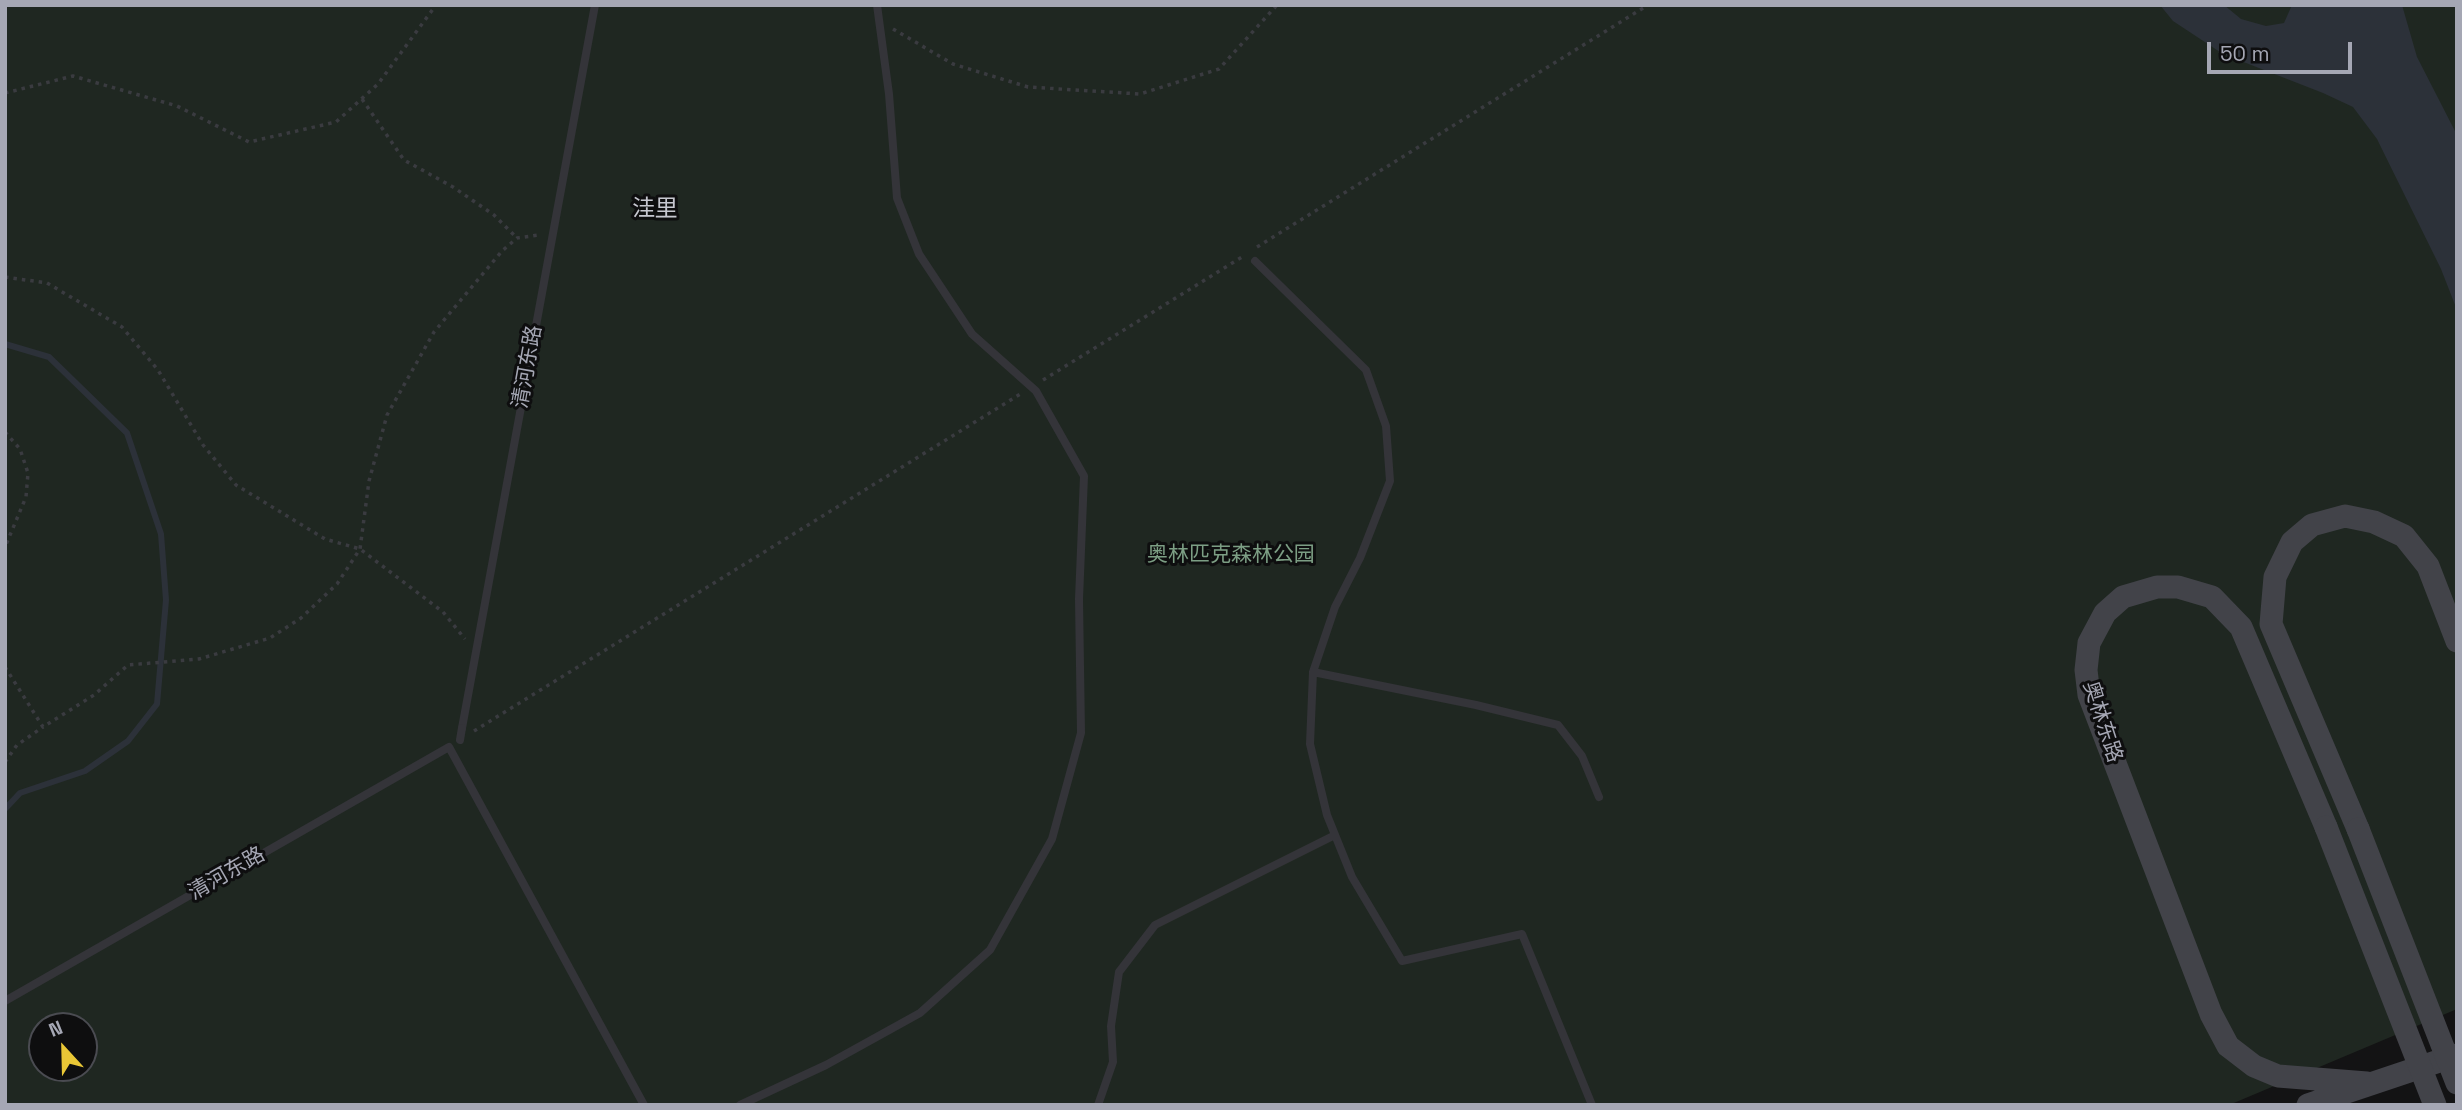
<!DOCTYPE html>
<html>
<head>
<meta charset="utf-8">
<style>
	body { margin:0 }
	#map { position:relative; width:2462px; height:1110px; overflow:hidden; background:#131314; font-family:"Space Grotesk",sans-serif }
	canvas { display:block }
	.frame { position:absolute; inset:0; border:7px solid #a5a7b4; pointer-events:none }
	.north { position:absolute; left:28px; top:1012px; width:70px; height:70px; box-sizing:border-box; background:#0e0e0f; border:2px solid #4a4b51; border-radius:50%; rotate:338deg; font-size:19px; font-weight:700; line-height:28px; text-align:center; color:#a5a7b4 }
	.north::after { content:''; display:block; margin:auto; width:24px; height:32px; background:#e9c736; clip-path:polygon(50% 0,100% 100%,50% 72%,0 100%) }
	.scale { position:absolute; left:2207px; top:42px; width:145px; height:32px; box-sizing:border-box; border:4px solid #a5a7b4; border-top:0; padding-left:9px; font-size:21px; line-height:24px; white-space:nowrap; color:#a5a7b4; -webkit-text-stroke:5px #0e0e0f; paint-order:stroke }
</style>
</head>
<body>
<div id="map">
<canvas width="2462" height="1110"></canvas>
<div class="frame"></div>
<div class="north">N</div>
<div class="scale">50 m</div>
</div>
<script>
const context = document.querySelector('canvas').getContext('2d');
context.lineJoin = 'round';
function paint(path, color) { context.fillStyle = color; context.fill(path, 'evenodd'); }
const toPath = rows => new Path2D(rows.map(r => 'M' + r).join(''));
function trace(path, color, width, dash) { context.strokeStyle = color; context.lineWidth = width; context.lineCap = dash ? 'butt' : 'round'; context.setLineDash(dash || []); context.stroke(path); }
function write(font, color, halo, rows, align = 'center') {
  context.font = font + ' "Space Grotesk","Noto Sans SC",sans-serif'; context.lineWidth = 6; context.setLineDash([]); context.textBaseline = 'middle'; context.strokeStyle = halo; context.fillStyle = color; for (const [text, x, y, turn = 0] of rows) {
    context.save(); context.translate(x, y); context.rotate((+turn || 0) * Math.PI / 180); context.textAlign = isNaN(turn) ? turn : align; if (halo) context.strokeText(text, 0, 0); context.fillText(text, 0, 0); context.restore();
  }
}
paint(toPath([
	[5,5,2457,5,2457,1009,2229,1105,5,1105],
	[42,1026,84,1026,84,1068,42,1068]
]), '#1f2721');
paint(toPath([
	[2160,5,2224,5,2241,19,2266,26,2284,23,2292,5,2402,5,2417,57,2457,135,2457,310,2441,269,2377,139,2353,107,2323,93,2223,54,2173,21]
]), '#2c3139');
trace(toPath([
	[5,344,49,357,127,433,161,534,166,600,157,704,128,741,85,771,20,793,5,809]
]), '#2c3139', 6);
trace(toPath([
	[893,29,953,64,1028,87,1140,94,1219,69,1277,5],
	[5,93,73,76,177,106,249,142,336,122,378,84,436,5],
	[362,99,404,160,453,187,494,215,517,238],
	[1257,247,1648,5],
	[5,277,47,283,122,327,158,370,203,445,236,485,325,539,360,549,443,612,465,639],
	[1043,380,1242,257],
	[5,432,20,449,28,473,26,497,5,547],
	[5,667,43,727,94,695,128,665,199,659,270,638,301,618,337,584,360,549,369,481,387,415,434,332,502,251,517,238,539,235],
	[474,731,1022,393],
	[5,762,17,745,43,727]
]), '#3a3b40', 3.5, [3.5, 5]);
trace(toPath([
	[1255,261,1366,370,1386,426,1390,481,1360,558,1335,607,1313,672,1310,744,1327,815,1352,877,1402,961,1522,934,1592,1105],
	[1313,672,1476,705,1558,725,1582,756,1599,797],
	[462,728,595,5],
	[5,1001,449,747,644,1105],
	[740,1105,826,1065,920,1013,990,950,1052,839,1081,733,1079,599,1084,476,1036,391,972,334,919,254,897,198,889,94,877,5],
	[1098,1105,1113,1062,1111,1026,1119,972,1155,925,1335,835]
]), '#343439', 8);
trace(toPath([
	[2326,827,2241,627,2212,597,2178,587,2157,587,2123,597,2105,613,2089,643,2086,670,2089,695,2211,1014,2228,1046,2254,1066,2278,1076,2367,1083],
	[2358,829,2271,624,2275,577,2292,542,2312,525,2345,516,2374,522,2404,536,2428,566,2457,641],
	[2308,1105,2457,1055]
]), '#424349', 23);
trace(toPath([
	[460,740,462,728]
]), '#343439', 8);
trace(toPath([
	[2326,827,2435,1105],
	[2358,829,2457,1083]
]), '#424349', 23);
write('21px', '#a5a7b4', '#0e0e0f', [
	["清河东路",528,367,-80],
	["奥林东路",2102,722,72],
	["清河东路",227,874,-30]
]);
write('21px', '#7c9e84', '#0e0e0f', [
	["奥林匹克森林公园",1231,555]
]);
write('23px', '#c6c7d0', '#0e0e0f', [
	["洼里",655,210]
]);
</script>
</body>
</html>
